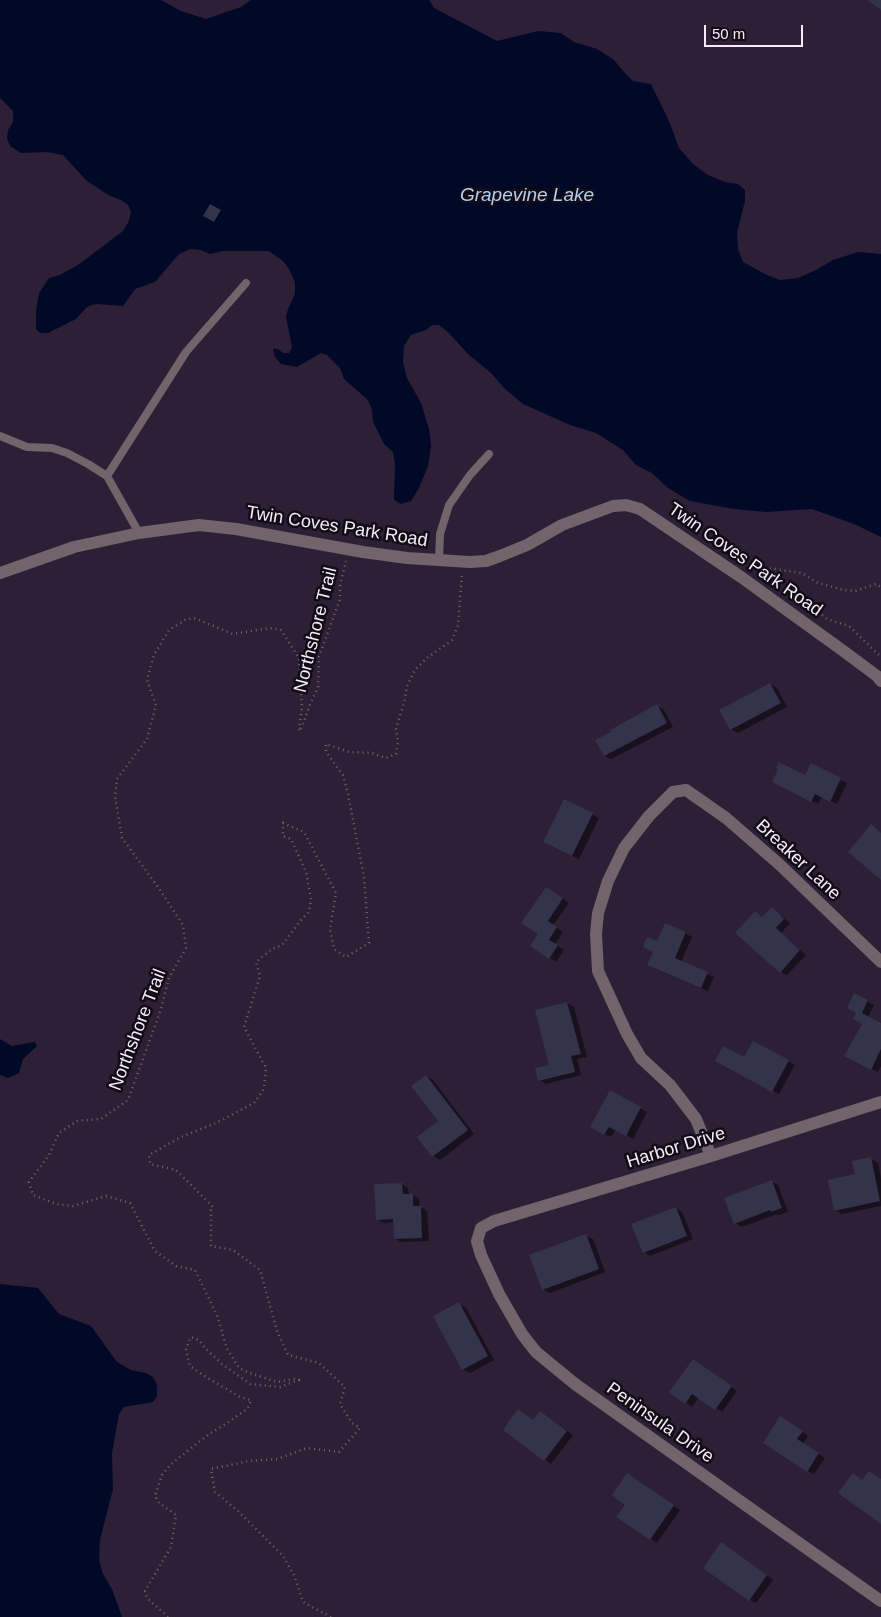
<!DOCTYPE html>
<html>
<head>
<meta charset="utf-8">
<style>
	body { margin:0 }
	#map { position:relative; width:881px; height:1617px; overflow:hidden; background:#2d1f35; font-family:Arial,sans-serif }
	canvas { display:block }
	.scale { position:absolute; left:704px; top:25px; width:99px; height:22px; box-sizing:border-box; border:2px solid #f5ecfb; border-top:0; padding-left:6px; font-size:15px; line-height:18px; white-space:nowrap; color:#f5ecfb; -webkit-text-stroke:4px #120c15; paint-order:stroke }
</style>
</head>
<body>
<div id="map">
<canvas width="881" height="1617"></canvas>
<div class="scale">50 m</div>
</div>
<script>
const context = document.querySelector('canvas').getContext('2d');
context.lineJoin = 'round';
function paint(path, color) { context.fillStyle = color; context.fill(path, 'evenodd'); }
const toPath = rows => new Path2D(rows.map(r => 'M' + r).join(''));
function trace(path, color, width, dash) { context.strokeStyle = color; context.lineWidth = width; context.lineCap = dash ? 'butt' : 'round'; context.setLineDash(dash || []); context.stroke(path); }
function write(font, color, halo, rows, align = 'center') {
  context.font = font + ' Arial,sans-serif'; context.lineWidth = 5; context.setLineDash([]); context.textBaseline = 'middle'; context.strokeStyle = halo; context.fillStyle = color; for (const [text, x, y, turn = 0] of rows) {
    context.save(); context.translate(x, y); context.rotate((+turn || 0) * Math.PI / 180); context.textAlign = isNaN(turn) ? turn : align; if (halo) context.strokeText(text, 0, 0); context.fillText(text, 0, 0); context.restore();
  }
}
paint(toPath([
	[0,0,161,0,181,11,206,19,241,7,251,0,429,0,434,8,497,41,538,31,561,33,574,42,597,49,614,60,624,72,633,81,651,84,669,121,679,148,693,164,708,175,725,182,738,184,745,190,745,201,737,233,738,249,743,262,767,275,780,280,798,278,816,270,833,260,858,252,881,254,881,537,854,524,812,509,766,512,734,509,690,501,668,488,652,473,636,465,623,450,596,433,570,425,523,404,504,388,491,373,468,354,448,332,439,325,432,325,426,330,411,335,404,346,403,362,407,378,421,403,429,429,431,446,428,466,419,488,411,501,401,504,394,500,395,464,393,452,384,444,373,422,372,410,368,400,344,379,340,368,327,355,321,353,297,367,281,364,275,357,273,349,278,349,283,353,289,353,292,347,286,317,288,309,295,294,295,282,289,269,283,261,269,251,223,251,210,254,201,250,190,249,179,254,155,282,135,289,123,306,97,304,91,305,86,308,76,319,48,333,40,333,36,329,36,310,39,293,49,278,60,275,78,265,123,231,129,221,131,212,128,205,121,200,110,196,87,181,63,155,47,152,21,153,10,146,7,139,8,130,13,122,13,111,0,98],
	[0,1039,12,1046,35,1042,37,1046,23,1059,19,1073,8,1078,0,1075],
	[0,1284,38,1288,59,1314,91,1326,117,1362,131,1370,146,1373,153,1377,157,1385,157,1396,153,1402,124,1407,119,1414,112,1453,113,1489,100,1540,99,1560,103,1574,112,1589,122,1617,0,1617]
]), '#000928');
paint(toPath([
	[210,205,222,212,216,222,205,216],
	[770,684,777,688,787,707,738,733,731,729],
	[657,706,664,710,673,727,611,759,605,756],
	[812,765,847,783,837,804,822,797,818,804,780,786,806,777],
	[565,800,599,818,579,859,551,846],
	[553,892,569,903,553,925,563,932,555,944,564,950,556,962,532,946,540,934],
	[772,909,790,923,781,933,806,955,787,975,781,972,755,912,764,918],
	[685,933,692,937,681,962,714,977,708,991,656,969,655,952,658,943],
	[855,995,874,1005,868,1017,881,1024,881,1066,878,1072,852,1059,863,1024],
	[567,1003,574,1007,587,1057,577,1059,581,1075,546,1084,540,1080,551,1065],
	[753,1042,795,1065,779,1094,717,1060,744,1059],
	[426,1076,433,1080,474,1134,440,1160,433,1156,419,1137,439,1122],
	[610,1092,647,1112,633,1139,616,1129,611,1137,592,1127],
	[871,1159,878,1163,881,1178,881,1206,842,1214,835,1210,856,1175],
	[771,1181,778,1185,788,1212,779,1215,777,1214,742,1227,735,1223],
	[402,1184,408,1188,409,1195,413,1195,419,1199,420,1207,427,1211,429,1241,401,1242,395,1239,394,1222,383,1223,377,1219],
	[676,1208,682,1212,693,1239,650,1256,644,1252],
	[586,1236,593,1239,605,1272,550,1293,543,1289],
	[459,1304,466,1308,494,1360,470,1373,463,1369],
	[700,1364,737,1391,722,1412,699,1397,692,1407,671,1392],
	[541,1412,573,1435,551,1464,504,1430,534,1421],
	[787,1422,808,1436,803,1444,825,1458,814,1474,807,1471],
	[634,1478,680,1510,657,1543,618,1517,627,1504],
	[728,1548,773,1580,756,1603,750,1600]
]), '#0007');
paint(toPath([
	[867,0,881,0,881,10],
	[210,204,221,210,214,222,203,216],
	[770,683,781,703,730,730,719,710],
	[657,704,667,723,604,756,595,740,611,732,610,730],
	[779,762,805,775,811,763,841,778,830,802,815,794,811,802,772,782,778,769,776,768],
	[564,799,593,813,572,856,543,842],
	[871,824,881,833,881,880,848,852],
	[546,887,563,898,548,921,557,927,549,940,558,945,549,959,530,946,538,934,521,923],
	[772,907,784,919,776,928,800,950,780,973,735,933,755,911,762,917],
	[665,923,686,932,675,958,708,972,701,988,647,965,653,952,643,947,647,937,657,941],
	[854,993,868,1000,862,1013,881,1023,881,1049,871,1070,844,1056,862,1024,853,1019,856,1013,847,1008],
	[567,1002,581,1054,571,1056,575,1072,538,1081,535,1068,549,1065,535,1010],
	[753,1041,789,1060,772,1092,715,1061,723,1046,744,1057],
	[426,1075,468,1130,432,1157,417,1137,438,1121,411,1086],
	[610,1090,641,1107,626,1136,609,1127,604,1135,590,1127],
	[871,1157,880,1201,834,1211,828,1180,855,1174,852,1161],
	[772,1180,782,1208,771,1212,770,1210,734,1224,724,1198],
	[402,1183,403,1194,413,1194,413,1206,421,1206,422,1238,394,1239,393,1219,376,1220,374,1184],
	[676,1207,687,1236,643,1253,631,1224],
	[586,1234,599,1269,542,1290,529,1255],
	[459,1302,488,1356,462,1370,433,1316],
	[693,1359,732,1386,715,1410,692,1394,685,1404,669,1392],
	[518,1409,533,1420,540,1411,567,1431,544,1461,503,1430],
	[780,1416,803,1431,797,1439,819,1453,807,1472,763,1443],
	[869,1471,881,1479,881,1524,838,1493,853,1473,862,1480],
	[627,1473,674,1505,650,1540,616,1517,625,1505,612,1495],
	[721,1542,767,1575,749,1601,703,1568]
]), '#34334c');
trace(toPath([
	[750,569,760,567,802,573,816,582,843,590,855,591,876,584,881,587],
	[792,598,813,607,827,619,849,626,881,657],
	[168,1617,147,1598,145,1591,171,1547,176,1515,159,1503,155,1496,162,1475,171,1464,209,1434,226,1424,248,1408,251,1400,240,1397,206,1377,190,1366,186,1349,191,1337,199,1340,205,1348,222,1364,250,1384,280,1387,299,1380,294,1379,277,1382,247,1372,239,1368,227,1349,217,1315,195,1270,176,1266,155,1251,130,1203,106,1196,73,1206,56,1204,33,1195,29,1182,49,1155,59,1133,77,1121,101,1119,128,1100,161,1009,169,978,186,948,183,925,158,887,122,838,115,796,117,779,147,739,156,705,147,680,154,655,169,630,185,620,194,618,233,634,270,628,281,630,299,658,302,707,299,731,302,727,309,707,318,687,319,657,340,599,340,585,346,561],
	[331,1617,303,1602,294,1575,283,1556,239,1512,215,1492,211,1469,249,1461,278,1459,307,1448,339,1452,360,1428,352,1423,340,1404,345,1387,319,1363,288,1355,277,1331,260,1270,233,1250,211,1246,211,1210,213,1207,176,1170,150,1164,149,1155,181,1137,216,1123,254,1103,264,1089,266,1068,244,1027,260,976,256,962,272,949,282,945,300,921,309,912,311,899,306,872,291,839,283,836,283,823,304,832,336,893,330,929,334,949,346,957,369,943,364,877,348,794,343,775,326,752,326,744,349,752,372,753,386,758,396,754,398,742,396,729,404,703,407,686,415,670,427,658,452,640,458,625,462,574]
]), '#726579', 2.5, [1, 4]);
trace(toPath([
	[0,436,27,447,52,448,67,453,88,464,107,476,139,533],
	[107,476,186,352,246,283],
	[439,560,440,534,449,505,470,475,489,454]
]), '#71646b', 8);
trace(toPath([
	[0,573,74,547,139,533,199,525,236,529,363,552,407,558,470,562,486,561,500,556,527,545,562,525,613,506,626,505,640,509,741,577,842,650,877,676,881,681],
	[881,1102,711,1156,494,1221,481,1228,477,1241,481,1255,499,1294,522,1334,536,1352,575,1384,881,1601],
	[711,1156,696,1119,670,1085,641,1058,627,1034,598,971,596,934,598,913,608,881,624,848,649,816,673,792,686,790,726,818,779,864,881,962]
]), '#71646b', 12);
write('18px', '#f5ecfb', '#120c15', [
	["Twin Coves Park Road",337,527,9],
	["Twin Coves Park Road",745,560,35],
	["Northshore Trail",316,630,-76],
	["Breaker Lane",798,860,43],
	["Northshore Trail",138,1030,-69],
	["Harbor Drive",676,1148,-17],
	["Peninsula Drive",660,1423,35]
]);
write('italic 19px', '#b5cef2', '#120c15', [
	["Grapevine Lake",527,196]
]);
</script>
</body>
</html>
